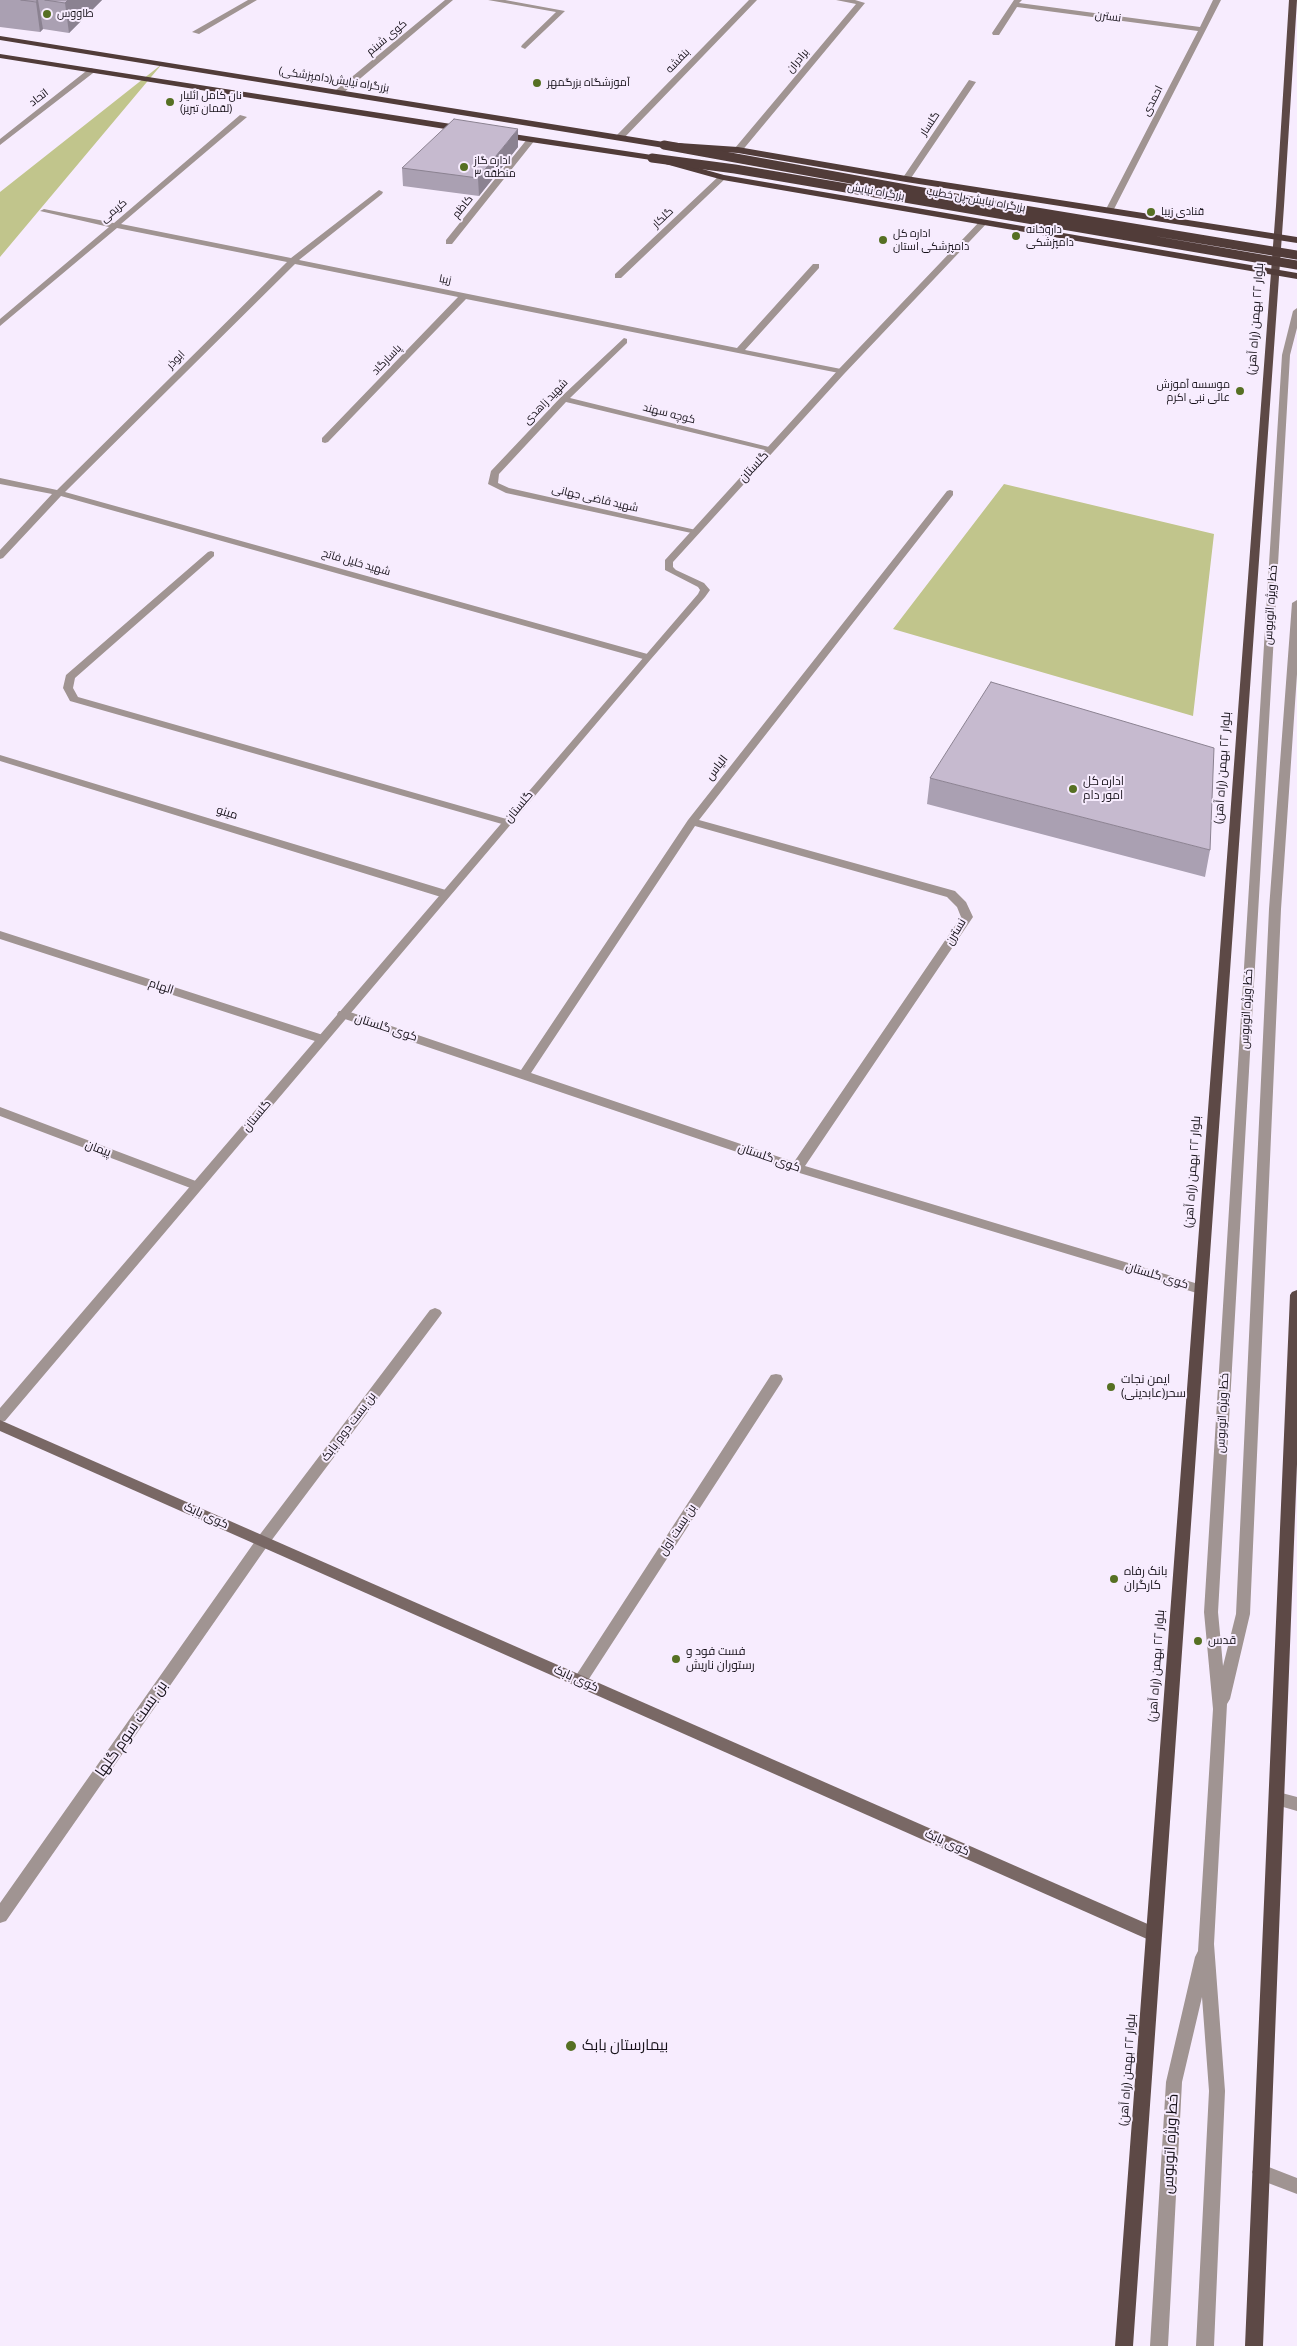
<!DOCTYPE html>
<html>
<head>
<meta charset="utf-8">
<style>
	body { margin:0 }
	canvas { display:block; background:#f7ecfe }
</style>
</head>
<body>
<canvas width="1297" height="2346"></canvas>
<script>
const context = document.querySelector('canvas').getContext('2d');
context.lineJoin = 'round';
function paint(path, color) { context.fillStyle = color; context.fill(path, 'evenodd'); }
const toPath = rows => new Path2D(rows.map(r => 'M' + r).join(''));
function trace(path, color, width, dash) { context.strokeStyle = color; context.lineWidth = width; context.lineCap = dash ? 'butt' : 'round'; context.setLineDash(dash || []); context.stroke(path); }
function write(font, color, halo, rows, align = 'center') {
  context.font = font + ' "Archivo Narrow",Cairo,sans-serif'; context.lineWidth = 4; context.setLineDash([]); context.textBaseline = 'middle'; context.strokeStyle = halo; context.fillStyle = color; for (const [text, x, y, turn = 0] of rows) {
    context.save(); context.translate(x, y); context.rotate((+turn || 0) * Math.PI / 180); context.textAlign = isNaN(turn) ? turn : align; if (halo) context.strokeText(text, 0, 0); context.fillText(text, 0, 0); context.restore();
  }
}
paint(toPath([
	[162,64,0,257,0,192],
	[1004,484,1214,534,1193,716,893,629]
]), '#c1c58c');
paint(toPath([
	[969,80,976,82,909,181,903,181,902,179,969,80],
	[1297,308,1297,328,1290,355,1218,1612,1223,1666,1236,1614,1269,909,1292,603,1297,600,1297,674,1281,909,1250,1614,1230,1699,1227,1704,1214,1944,1225,2091,1214,2346,1196,2346,1209,2091,1202,1997,1182,2082,1168,2346,1150,2346,1166,2082,1195,1957,1198,1951,1213,1709,1204,1612,1282,355,1293,311,1297,308]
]), '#a09492');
paint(toPath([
	[248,0,257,0,199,34,192,32,248,0],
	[445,0,453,0,342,94,336,94,336,90,445,0],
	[488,0,505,0,565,11,525,49,521,47,522,45,556,12,488,0],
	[749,0,757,0,622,140,616,140,616,136,749,0],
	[836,0,855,0,865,3,741,152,735,152,735,148,856,4,836,0],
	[1014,0,1022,0,1019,3,1200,27,1213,0,1221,0,1112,213,1105,211,1198,31,1017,7,999,35,993,35,992,33,1014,0],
	[90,68,97,70,0,145,0,139,90,68],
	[240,115,247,117,121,224,291,258,379,190,383,192,382,194,299,260,737,348,813,264,819,264,819,268,745,350,841,369,844,370,844,374,466,299,328,442,325,443,322,442,322,438,458,297,295,264,65,492,651,655,651,659,643,659,61,496,3,558,0,559,0,550,52,494,0,484,0,478,57,490,287,262,117,228,0,326,0,319,109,227,40,211,44,209,114,223,240,115],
	[528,138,535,140,452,244,446,244,446,240,528,138],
	[720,175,727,177,621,278,615,278,615,274,720,175],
	[624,338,627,339,627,343,570,398,773,448,773,452,566,402,499,474,498,483,509,488,696,530,696,534,506,493,488,484,491,471,561,397,624,338],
	[950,490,953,491,953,495,699,820,955,891,966,902,973,917,805,1166,1205,1286,1207,1289,1205,1292,1200,1294,793,1171,339,1017,337,1014,339,1011,347,1011,521,1070,688,820,947,491,950,490],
	[695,826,947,897,957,907,961,917,794,1162,531,1073,695,826],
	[211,551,214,552,214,556,75,678,73,688,78,697,510,820,511,822,510,824,502,824,70,701,63,688,66,675,208,552,211,551],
	[0,755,449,891,451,894,445,898,441,897,0,761,0,755],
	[0,931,326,1036,328,1039,322,1043,318,1042,0,939,0,931],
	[0,1107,201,1183,203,1186,197,1190,193,1189,0,1116,0,1107],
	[435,1308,440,1310,442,1313,440,1316,268,1545,6,1921,0,1923,0,1903,258,1537,430,1310,435,1308],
	[776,1374,781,1375,783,1379,781,1383,585,1685,580,1687,575,1685,573,1681,575,1677,771,1375,776,1374],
	[1278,1792,1297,1797,1297,1811,1273,1804,1270,1799,1273,1794,1278,1792]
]), '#a09492');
paint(toPath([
	[981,220,988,222,844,374,673,562,673,567,676,570,704,583,710,590,705,597,651,659,5,1421,0,1422,0,1408,698,594,700,590,698,587,665,570,665,560,838,370,981,220],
	[1261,2164,1297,2178,1297,2194,1255,2178,1252,2172,1255,2166,1261,2164]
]), '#a09492');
paint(toPath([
	[0,1420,1159,1929,1161,1934,1159,1939,1153,1941,1147,1939,0,1431,0,1420]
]), '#796865');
paint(toPath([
	[1289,0,1297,0,1284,206,1133,2346,1115,2346,1276,206,1289,0],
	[1297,1290,1297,1464,1263,2346,1245,2346,1290,1295,1292,1292,1297,1290]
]), '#5d4946');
paint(toPath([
	[0,36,664,142,738,147,906,176,1297,237,1297,243,906,182,738,153,664,148,0,40,0,36],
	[0,54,464,126,468,129,464,132,0,58,0,54],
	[500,132,652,155,724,175,1297,273,1297,279,723,180,651,160,497,137,497,133,500,132]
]), '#513c39');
trace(toPath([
	[664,145,994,205,1297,255],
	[652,158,735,169,1297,265]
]), '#513c39', 9);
paint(toPath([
	[0,0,102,0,69,33,43,29,40,32,0,27],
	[518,147,479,196,403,186,402,168],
	[930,778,1210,850,1205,877,927,804]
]), '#aaa0b2');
paint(toPath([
	[37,0,38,0,43,29,40,32,36,2],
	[68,0,102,0,69,33,65,3],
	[518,129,518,147,479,196,478,178]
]), '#8b8291');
const building = toPath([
	[21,0,37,0,36,2,21,0],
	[45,0,68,0,65,3,45,0],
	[454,119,518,129,478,178,402,168,454,119],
	[991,682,1214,748,1210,850,930,778,991,682]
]);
paint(building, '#c6bacf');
trace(building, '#8b8291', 1);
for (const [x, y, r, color] of [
	[47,14,5,"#567023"],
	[537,83,5,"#567023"],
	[170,102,5,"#567023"],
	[464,167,5,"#567023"],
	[1151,212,5,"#567023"],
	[1016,236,5,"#567023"],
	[883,240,5,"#567023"],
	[1240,391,5,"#567023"],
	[1073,789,5,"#567023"],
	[1111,1387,5,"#567023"],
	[1114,1579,5,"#567023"],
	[1198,1641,5,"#567023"],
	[676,1659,5,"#567023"],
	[571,2046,6,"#567023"]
]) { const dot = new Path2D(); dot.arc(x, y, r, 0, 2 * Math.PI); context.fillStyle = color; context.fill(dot); trace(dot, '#f7ecfe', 2); }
write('11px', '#161119', '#f7ecfe', [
	["طاووس",57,14],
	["آموزشگاه بزرگمهر",547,83],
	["نان کامل اِئلیار",180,96],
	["(لقمان تبریز)",180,109],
	["اداره گاز",474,161],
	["منطقه ۳",474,174],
	["قنادی زیبا",1161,212],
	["داروخانه",1026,230],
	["دامپزشکی",1026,243],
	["اداره کل",893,234],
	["دامپزشکی استان",893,247],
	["موسسه آموزش",1230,385,"right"],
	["عالی نبی اکرم",1230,398,"right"]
], 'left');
write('11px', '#161119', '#f7ecfe', [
	["نسترن",1108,17,7],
	["کوی شبنم",387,38,-40],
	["بنفشه",678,61,-46],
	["برادران",798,61,-50],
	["بزرگراه نیایش(دامپزشکی)",334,80,9],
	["اتحاد",39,98,-38],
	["احمدی",1153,101,-63],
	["گلسار",930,124,-56],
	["بزرگراه نیایش",876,192,10],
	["بزرگراه نیایش-پل خطیب",976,200,10],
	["کاظم",463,207,-51],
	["کریمی",114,211,-40],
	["گلکار",663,218,-43],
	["زیبا",445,280,11],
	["ابوذر",176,360,-46],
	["پاسارگاد",387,360,-46],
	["شهید زاهدی",546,402,-46],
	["کوچه سهند",669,414,14],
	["شهید قاضی جهانی",595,499,13],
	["شهید خلیل فاتح",356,563,16]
]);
write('12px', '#161119', '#f7ecfe', [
	["بلوار ۲۲ بهمن (راه آهن)",1256,319,-86],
	["گلستان",754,467,-47],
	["خط ویژه اتوبوس",1271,605,-86],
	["الیاس",717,768,-52],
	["بلوار ۲۲ بهمن (راه آهن)",1223,768,-86],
	["گلستان",519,807,-50],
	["مینو",227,813,17],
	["نسترن",956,932,-59],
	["الهام",161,987,18],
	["خط ویژه اتوبوس",1247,1009,-87],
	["کوی گلستان",386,1028,18],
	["گلستان",257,1116,-50],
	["پیمان",98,1149,21],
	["کوی گلستان",769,1158,19],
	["بلوار ۲۲ بهمن (راه آهن)",1193,1172,-86],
	["کوی گلستان",1157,1276,17],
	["خط ویژه اتوبوس",1223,1413,-87],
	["بن بست دوم بابک",349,1427,-53],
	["کوی بابک",206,1516,24],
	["بن بست اول",678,1530,-57],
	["بلوار ۲۲ بهمن (راه آهن)",1157,1666,-86],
	["کوی بابک",576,1679,24],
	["کوی بابک",947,1843,24],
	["بلوار ۲۲ بهمن (راه آهن)",1128,2070,-86]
]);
write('12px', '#161119', '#f7ecfe', [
	["اداره کل",1083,782],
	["امور دام",1083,796],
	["ایمن نجات",1121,1380],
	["سحر(عابدینی)",1121,1394],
	["بانک رفاه",1124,1572],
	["کارگران",1124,1586],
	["قدس",1208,1641],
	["فست فود و",686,1652],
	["رستوران ناریش",686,1666]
], 'left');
write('15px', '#161119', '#f7ecfe', [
	["بن بست سوم گلها",132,1729,-55],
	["خط ویژه اتوبوس",1171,2144,-87]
]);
write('15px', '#161119', '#f7ecfe', [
	["بیمارستان بابک",582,2046]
], 'left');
</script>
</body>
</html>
